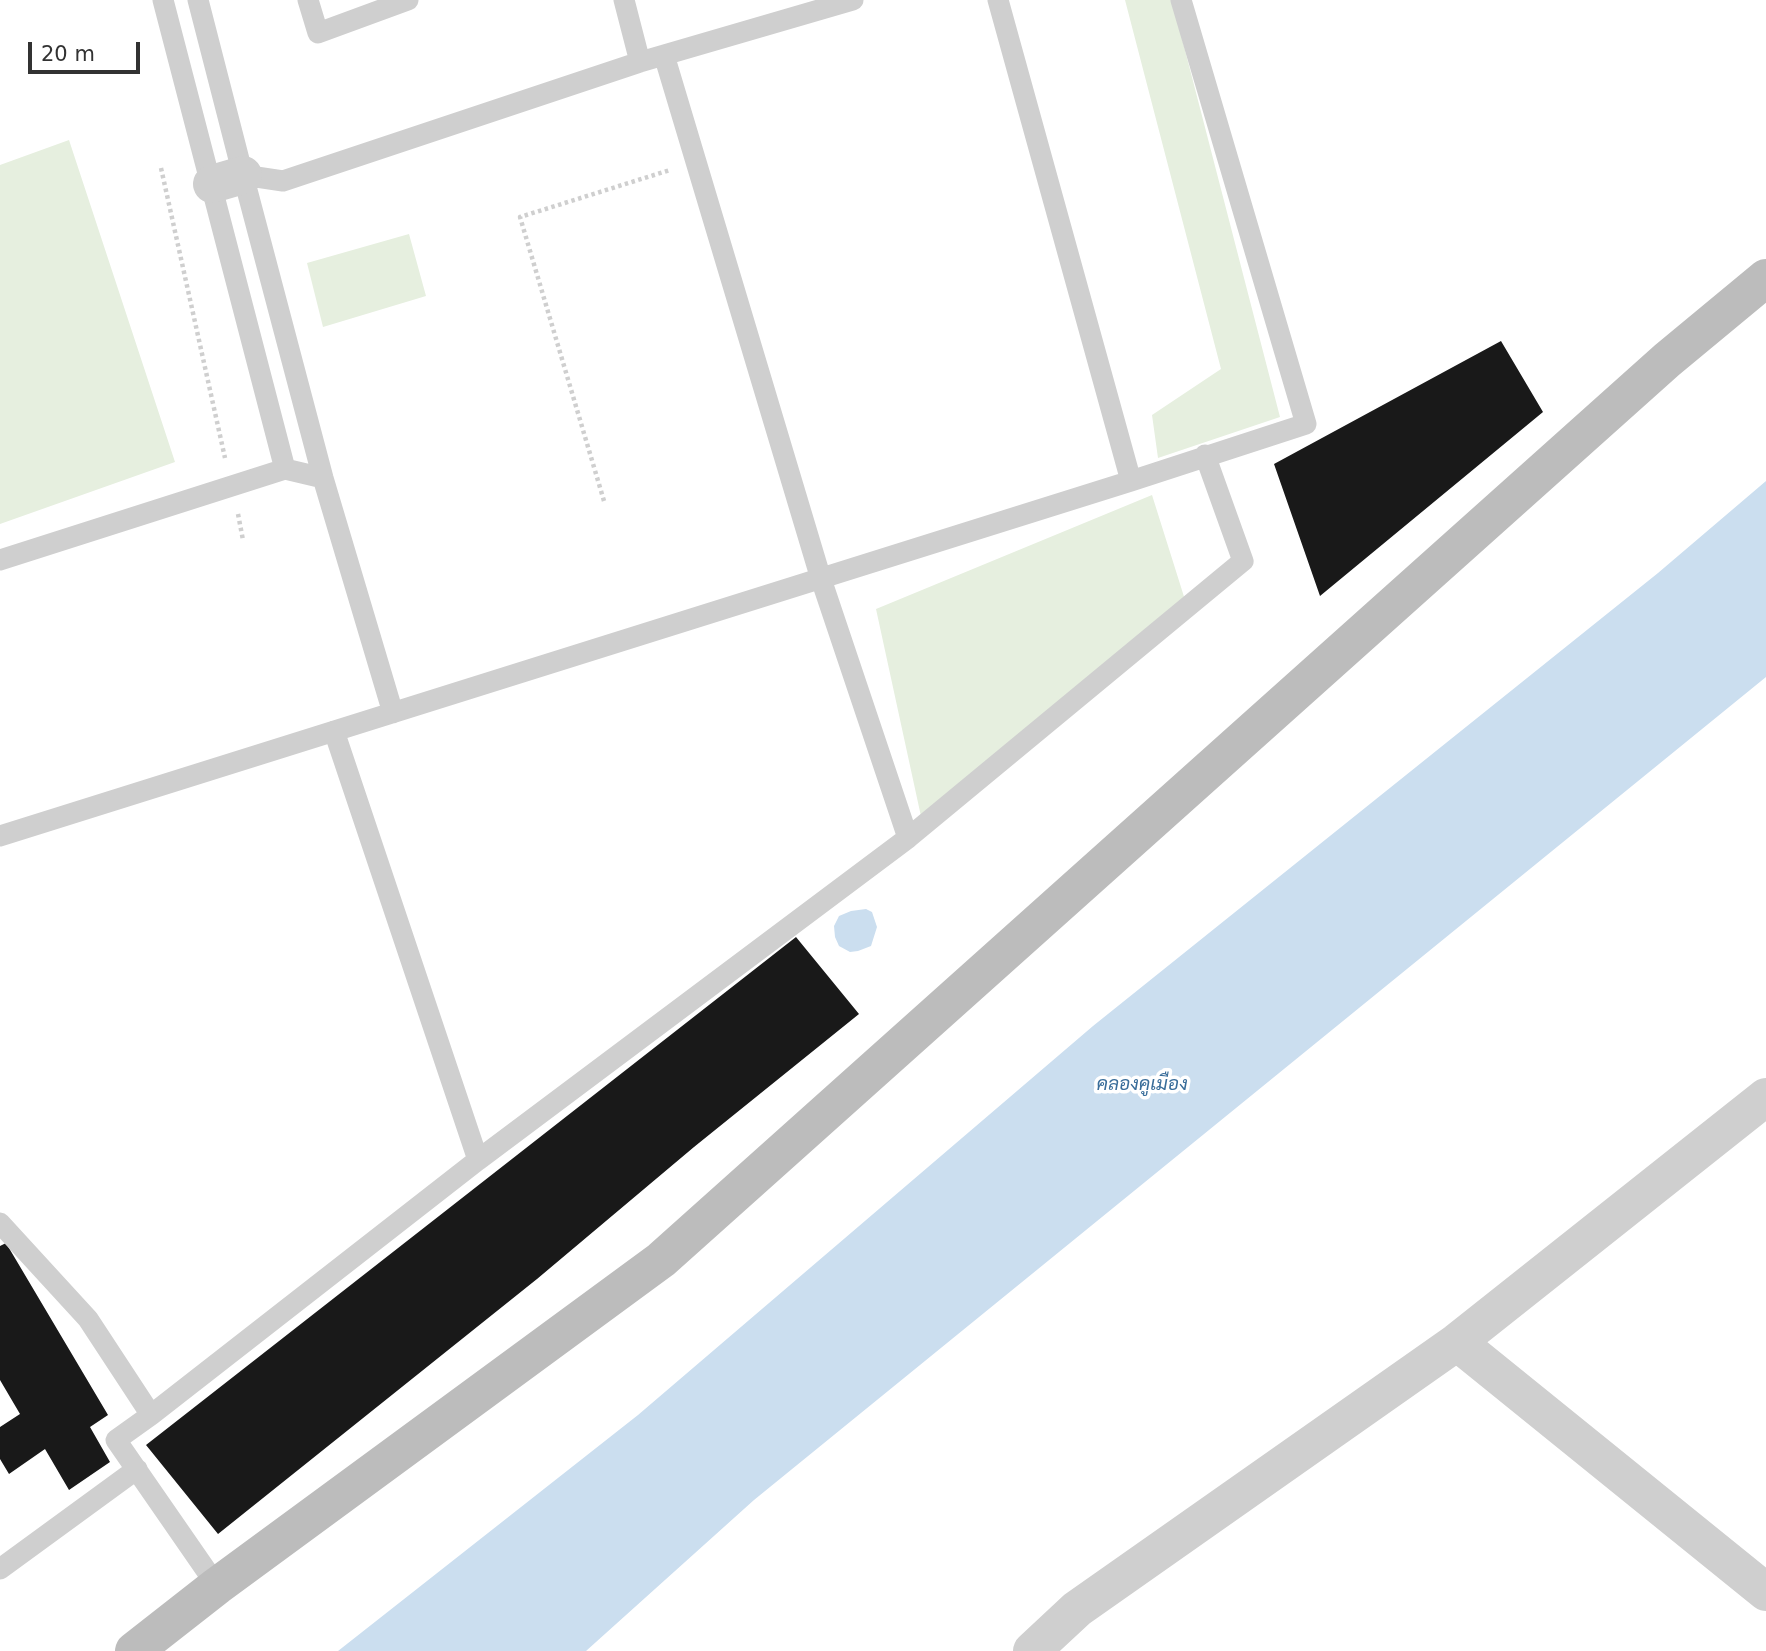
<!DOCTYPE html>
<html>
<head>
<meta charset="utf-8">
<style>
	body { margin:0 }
	#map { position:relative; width:1766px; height:1651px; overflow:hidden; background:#fff; font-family:"DejaVu Sans",sans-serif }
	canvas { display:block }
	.scale { position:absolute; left:28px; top:42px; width:112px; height:32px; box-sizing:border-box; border:4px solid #323232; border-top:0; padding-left:9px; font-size:21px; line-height:24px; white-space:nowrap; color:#323232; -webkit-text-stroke:5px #fff; paint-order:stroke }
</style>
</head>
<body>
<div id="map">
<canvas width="1766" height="1651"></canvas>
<div class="scale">20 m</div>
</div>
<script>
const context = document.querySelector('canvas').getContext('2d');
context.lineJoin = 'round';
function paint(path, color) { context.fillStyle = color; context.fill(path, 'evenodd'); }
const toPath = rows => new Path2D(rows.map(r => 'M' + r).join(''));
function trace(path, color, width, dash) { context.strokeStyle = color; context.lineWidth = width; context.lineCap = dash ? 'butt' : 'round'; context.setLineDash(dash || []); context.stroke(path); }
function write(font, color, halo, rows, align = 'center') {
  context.font = font + ' "DejaVu Sans",Sarabun,sans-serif'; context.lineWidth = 7; context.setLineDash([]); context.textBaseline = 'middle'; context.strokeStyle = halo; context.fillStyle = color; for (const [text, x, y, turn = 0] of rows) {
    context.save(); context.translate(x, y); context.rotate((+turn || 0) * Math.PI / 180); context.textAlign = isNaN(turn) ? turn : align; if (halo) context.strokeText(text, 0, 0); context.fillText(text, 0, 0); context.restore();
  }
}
paint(toPath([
	[1125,0,1172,0,1280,417,1158,458,1152,415,1221,369],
	[69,140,175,462,0,524,0,165],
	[409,234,426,296,323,327,307,263],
	[1152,495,1186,603,922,821,876,609]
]), '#e6efdf');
paint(toPath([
	[1766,481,1766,677,754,1500,586,1651,338,1651,638,1415,1093,1026,1658,573],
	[866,909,872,912,877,927,871,946,858,951,850,952,839,946,835,937,834,926,839,916,851,911]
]), '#cbdeef');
paint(toPath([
	[1501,341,1543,412,1320,596,1274,464],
	[796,937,859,1014,694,1147,537,1279,218,1534,146,1445],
	[6,1243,108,1415,90,1427,110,1462,69,1490,45,1449,9,1474,0,1459,0,1427,20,1414,0,1380,0,1246]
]), '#191919');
trace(toPath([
	[161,168,225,458],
	[604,501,520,217,670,170],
	[238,514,243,540]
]), '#cfcfcf', 4.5, [3.5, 3.5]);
trace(toPath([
	[163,0,285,469],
	[198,0,243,175,283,181,640,62,853,0],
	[308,0,318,33,408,0],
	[624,0,640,62],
	[998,0,1131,481],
	[243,175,323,478,393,713],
	[0,560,285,469,323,478],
	[0,836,1131,481,1306,424,1181,0],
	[908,838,1243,561,1205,455],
	[478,1160,908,838,821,579,664,55],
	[0,1223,88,1319,151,1415,116,1440,217,1586],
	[151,1415,478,1160,334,731],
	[0,1569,137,1469]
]), '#cfcfcf', 21);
trace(toPath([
	[212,184,243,175],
	[1457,1342,1766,1592],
	[1032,1651,1077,1609,1457,1342,1766,1097]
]), '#cfcfcf', 38);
trace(toPath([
	[134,1651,217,1586,661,1260,1667,360,1766,278]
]), '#bcbcbc', 38);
write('italic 19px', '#396d9a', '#fff', [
	["คลองคูเมือง",1142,1085]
]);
</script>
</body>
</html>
